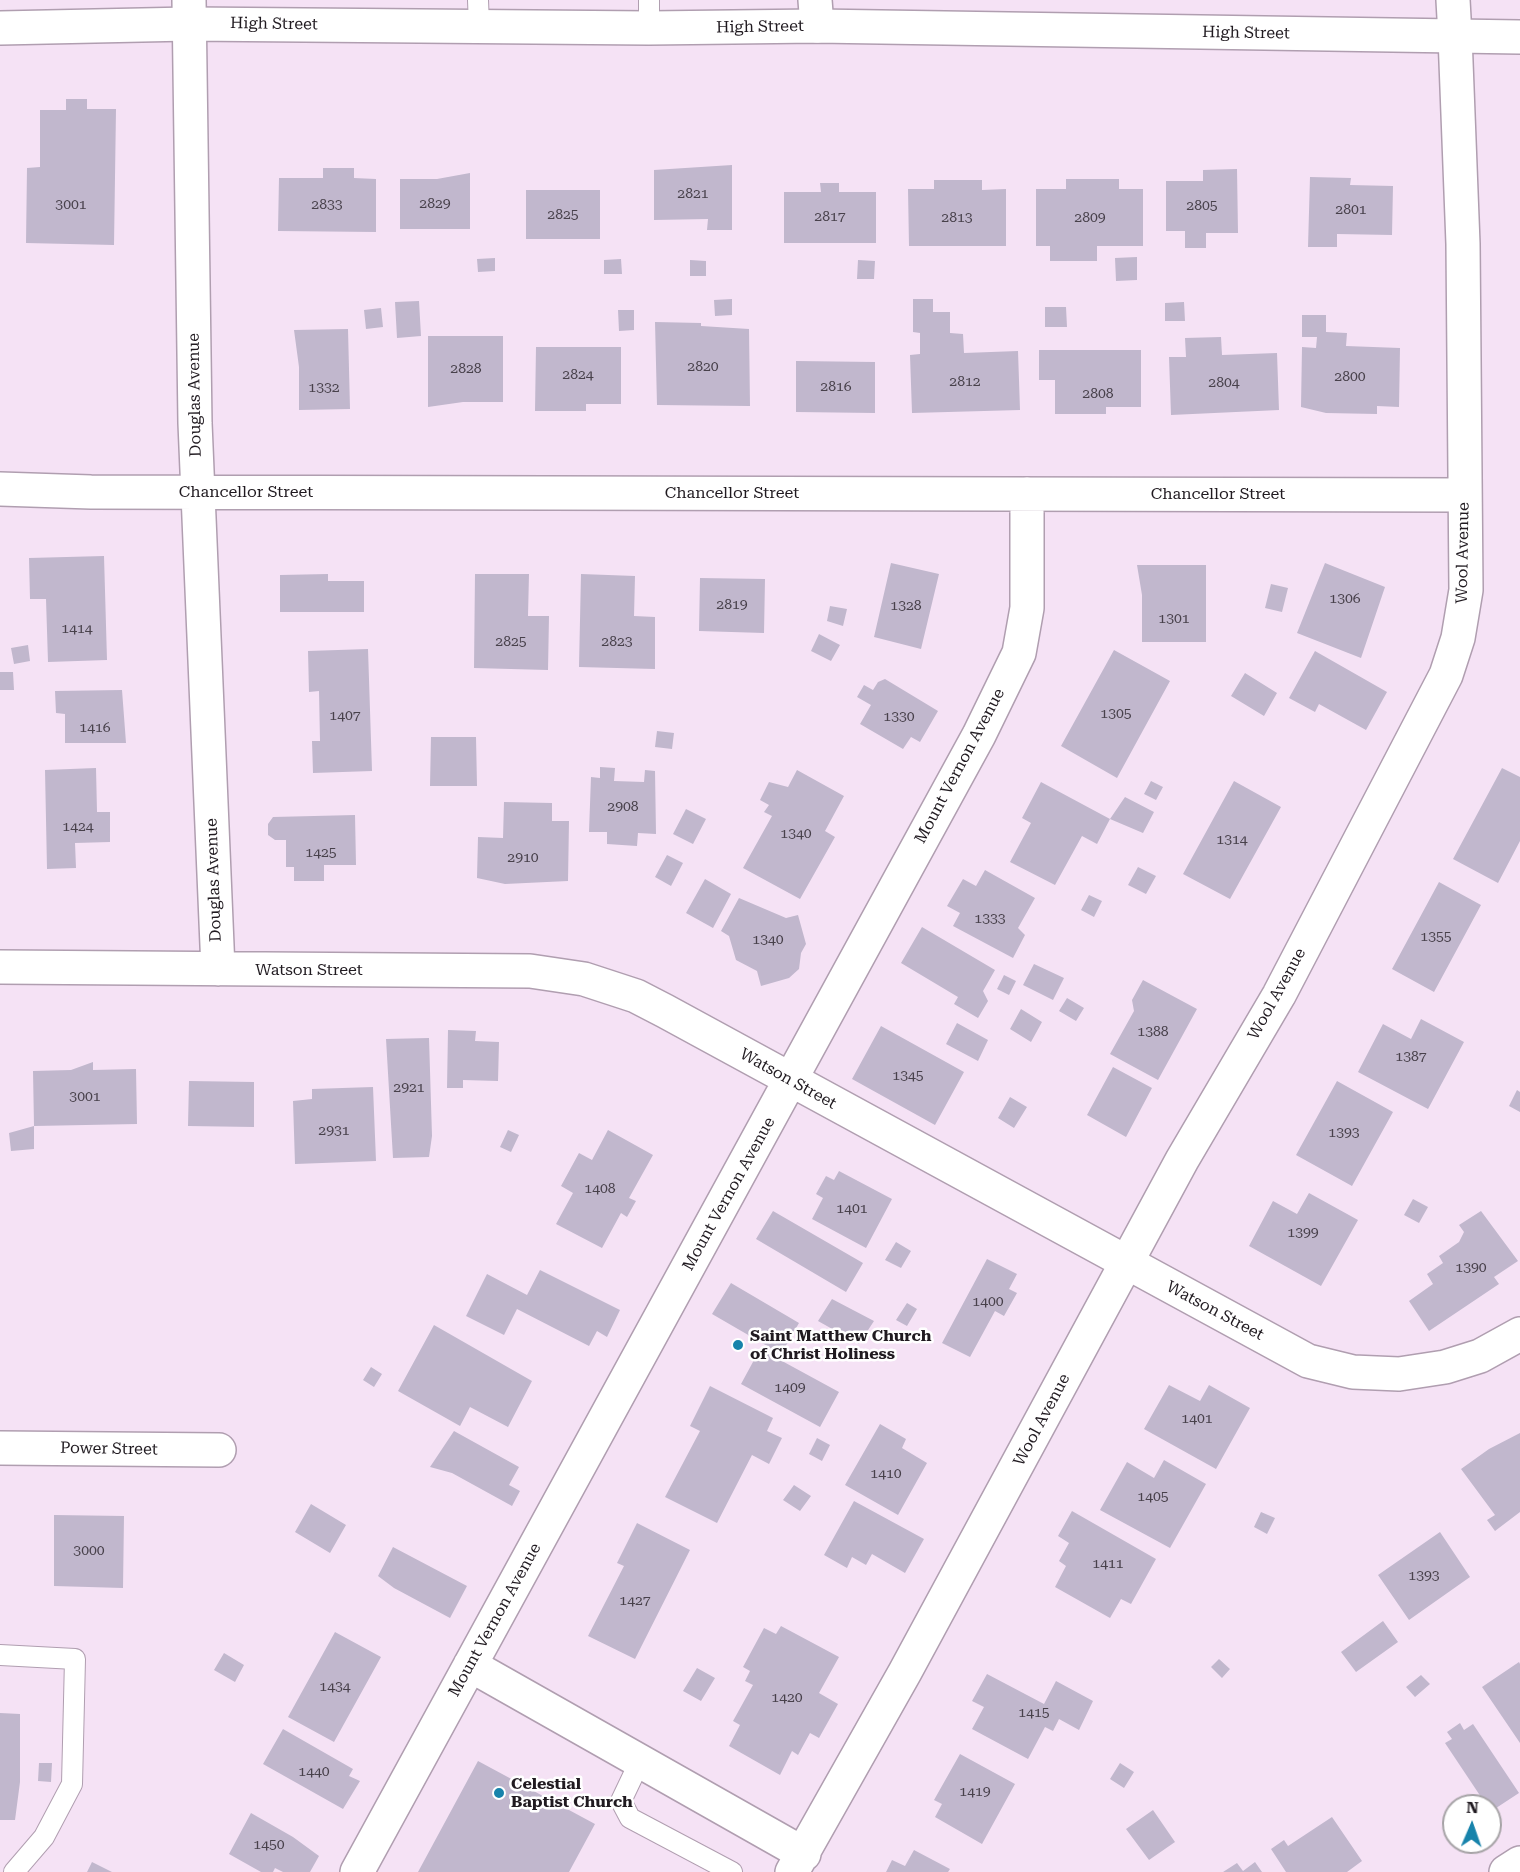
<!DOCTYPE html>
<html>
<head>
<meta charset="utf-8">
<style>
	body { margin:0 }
	#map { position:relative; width:1520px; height:1872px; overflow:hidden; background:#f5e2f5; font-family:"Roboto Serif",serif }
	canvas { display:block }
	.north { position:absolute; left:1442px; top:1794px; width:60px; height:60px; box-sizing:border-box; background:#fff; border:2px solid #a6a3a6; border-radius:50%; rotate:2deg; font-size:16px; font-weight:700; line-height:24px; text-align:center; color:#201a20 }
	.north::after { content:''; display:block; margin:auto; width:21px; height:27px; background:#1783ab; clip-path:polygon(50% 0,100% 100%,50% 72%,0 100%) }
</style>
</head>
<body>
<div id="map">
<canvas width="1520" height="1872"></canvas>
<div class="north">N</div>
</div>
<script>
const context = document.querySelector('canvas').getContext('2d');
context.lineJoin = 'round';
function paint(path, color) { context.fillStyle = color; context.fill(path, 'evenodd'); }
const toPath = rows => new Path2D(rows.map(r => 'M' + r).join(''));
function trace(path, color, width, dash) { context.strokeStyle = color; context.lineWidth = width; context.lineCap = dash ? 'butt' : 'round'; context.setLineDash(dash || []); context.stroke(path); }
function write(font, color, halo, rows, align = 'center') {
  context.font = font + ' "Roboto Serif",serif'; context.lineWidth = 5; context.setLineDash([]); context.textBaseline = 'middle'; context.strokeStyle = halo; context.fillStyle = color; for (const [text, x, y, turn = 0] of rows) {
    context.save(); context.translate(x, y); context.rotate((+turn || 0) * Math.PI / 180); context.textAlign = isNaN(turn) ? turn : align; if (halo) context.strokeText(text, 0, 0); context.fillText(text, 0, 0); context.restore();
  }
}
paint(toPath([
	[66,99,87,99,87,109,116,109,114,245,26,243,27,168,40,167,40,110,66,110],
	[732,165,732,230,707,230,708,219,654,220,654,170],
	[323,168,354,168,354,178,376,179,376,232,278,231,279,178,323,178],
	[1237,169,1238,233,1206,233,1206,248,1185,248,1185,231,1166,231,1166,181,1203,181,1203,170],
	[470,173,470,229,400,229,400,179,437,179],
	[1310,177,1351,178,1350,185,1393,186,1392,235,1337,234,1337,247,1308,247],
	[1066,179,1119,179,1119,189,1143,189,1143,246,1097,246,1097,261,1050,261,1050,246,1036,246,1036,189,1066,189],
	[934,180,982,180,982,190,1006,189,1006,246,909,246,908,189,934,189],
	[820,183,839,183,839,192,876,192,876,243,784,243,784,192,821,192],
	[526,190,600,190,600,239,526,239],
	[1137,257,1137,280,1116,281,1115,258],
	[495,258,495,271,478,272,477,259],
	[621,259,622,274,604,274,604,260],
	[690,260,706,261,706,276,690,276],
	[858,260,875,261,874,279,857,279],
	[732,299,732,315,715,316,714,300],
	[913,299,933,299,933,312,950,312,950,333,963,334,964,353,1018,351,1020,410,912,413,910,355,920,354,920,333,913,332],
	[419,301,421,336,397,338,395,302],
	[1184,302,1185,321,1165,321,1165,303],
	[1045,307,1066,307,1067,327,1045,327],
	[381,308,383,327,366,329,364,310],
	[618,310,634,310,634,330,619,331],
	[1302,315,1326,315,1326,332,1347,333,1346,346,1400,348,1399,407,1377,406,1377,414,1326,413,1301,407,1302,347,1316,348,1317,337,1302,337],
	[655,322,701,323,701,326,749,329,750,406,657,405],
	[348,329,350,409,299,410,299,367,294,330],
	[428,336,503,336,503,402,463,402,428,407],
	[1221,337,1222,355,1277,353,1279,410,1171,415,1169,357,1186,357,1185,338],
	[536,347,621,347,621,404,586,404,586,411,535,411],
	[1039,350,1141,350,1141,407,1106,407,1106,414,1055,414,1055,380,1039,380],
	[796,361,875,362,875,413,796,412],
	[104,556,107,660,48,662,46,599,30,599,29,558],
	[891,563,939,574,921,649,874,637],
	[1325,563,1385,587,1361,658,1297,633],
	[1137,565,1206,565,1206,642,1142,642,1142,595],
	[328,574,328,581,364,581,364,612,280,612,280,575],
	[475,574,529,574,528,616,549,616,548,670,474,668],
	[581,574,635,576,634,616,655,617,655,669,579,667],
	[700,578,765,579,764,633,699,631],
	[1271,584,1288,588,1282,612,1265,608],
	[830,606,847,609,843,626,827,621],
	[819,634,840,645,831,661,811,651],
	[28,645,30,661,14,664,11,648],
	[368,649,372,771,313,773,312,741,320,741,319,691,309,692,308,651],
	[1114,650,1170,681,1117,778,1061,746],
	[1315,651,1387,692,1366,730,1319,704,1315,712,1289,698],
	[0,672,13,672,14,690,0,690],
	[1245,673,1277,693,1264,716,1231,696],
	[885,679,938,711,920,742,911,737,903,749,860,724,871,705,857,697,864,685,873,690,878,682],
	[122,690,126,743,65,743,65,714,56,713,55,691],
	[657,731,674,733,672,749,655,747],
	[431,737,476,737,477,786,430,786],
	[600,767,615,768,614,781,644,782,645,770,655,771,656,834,638,833,637,846,607,844,607,832,589,832,591,777,600,778],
	[96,768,97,812,110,812,110,842,75,843,76,868,47,869,45,770],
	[1502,768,1520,777,1520,841,1498,883,1453,859],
	[797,770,844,796,825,831,835,837,800,899,743,868,772,816,764,812,769,805,760,800,769,782,788,787],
	[1151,781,1163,787,1156,800,1144,794],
	[1234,781,1281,807,1230,899,1183,874],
	[1041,782,1110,819,1097,844,1082,836,1055,885,1010,862,1031,823,1022,818],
	[1125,797,1154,812,1143,833,1110,819],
	[504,802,552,803,552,821,569,821,568,881,505,884,477,878,478,837,503,838],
	[686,809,706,819,693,844,673,834],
	[355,815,356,865,324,865,324,881,294,881,294,867,286,867,286,840,275,840,268,835,268,824,273,817],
	[667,855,683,863,671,886,655,877],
	[1138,867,1156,876,1146,894,1128,885],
	[985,870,1035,898,1018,928,1025,935,1013,958,953,926,960,913,947,906,963,879,976,886],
	[705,879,731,894,713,928,686,913],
	[1439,882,1481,905,1434,992,1392,969],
	[1089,895,1102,901,1094,917,1081,910],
	[739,898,786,918,798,915,806,944,801,953,799,969,789,978,761,986,757,971,736,960,729,936,721,931],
	[922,927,995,970,983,991,988,1001,978,1018,954,1004,958,997,901,963],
	[1034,964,1064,978,1053,1000,1023,985],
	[1004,975,1016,981,1009,995,997,989],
	[1143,980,1197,1009,1158,1080,1110,1054,1134,1011,1132,1000],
	[1067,998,1084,1008,1076,1021,1059,1011],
	[1021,1009,1042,1022,1031,1042,1010,1029],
	[1421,1019,1464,1042,1428,1109,1358,1072,1383,1024,1411,1039],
	[957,1023,988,1040,978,1061,946,1044],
	[881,1026,964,1072,935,1125,852,1079],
	[448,1030,476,1031,475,1041,499,1042,498,1081,463,1080,463,1088,447,1088],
	[429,1038,432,1136,429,1157,393,1158,386,1039],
	[93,1062,93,1070,136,1069,137,1124,34,1126,33,1071,71,1070],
	[1113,1067,1152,1088,1126,1137,1087,1115],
	[189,1081,254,1082,254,1127,188,1126],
	[1337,1081,1393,1112,1352,1186,1296,1155],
	[373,1087,376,1161,295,1164,293,1101,312,1099,312,1089],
	[1517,1090,1520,1092,1520,1112,1509,1106],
	[1010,1097,1027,1107,1014,1128,998,1118],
	[34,1126,34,1149,11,1151,9,1133],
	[508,1130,519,1135,511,1152,500,1147],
	[608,1130,653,1155,629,1198,636,1201,627,1217,621,1213,602,1248,556,1224,573,1193,561,1186,579,1153,592,1160],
	[839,1171,892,1199,866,1248,812,1219,823,1198,816,1194,826,1176,834,1180],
	[1309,1193,1358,1220,1321,1286,1249,1246,1273,1201,1297,1214],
	[1413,1199,1428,1207,1419,1223,1404,1215],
	[773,1211,863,1263,846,1292,756,1239],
	[1481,1211,1518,1261,1494,1277,1499,1284,1429,1331,1409,1301,1433,1284,1427,1274,1443,1263,1439,1256,1459,1242,1464,1232,1459,1225],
	[896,1242,911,1251,901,1268,885,1260],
	[987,1259,1017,1274,1009,1289,1017,1293,1004,1316,995,1311,970,1357,942,1343],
	[540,1270,620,1310,607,1337,597,1331,589,1346,517,1309,504,1335,466,1316,487,1274,527,1295],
	[731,1283,799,1323,781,1354,712,1314],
	[832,1299,874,1321,859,1344,818,1321],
	[907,1303,917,1309,907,1326,896,1320],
	[434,1325,532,1381,508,1427,470,1407,460,1426,398,1391],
	[760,1349,839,1392,820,1427,741,1384],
	[371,1367,382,1374,374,1387,363,1380],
	[1169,1385,1200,1401,1209,1385,1250,1408,1216,1469,1144,1429],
	[710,1386,773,1418,767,1431,782,1438,769,1464,752,1455,717,1523,665,1497,700,1431,690,1426],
	[880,1424,906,1439,902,1448,927,1463,898,1515,845,1485],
	[454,1431,519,1467,509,1485,520,1491,512,1506,452,1473,430,1467],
	[1520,1433,1520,1512,1495,1531,1487,1520,1495,1515,1461,1469,1489,1449],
	[817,1438,830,1445,822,1461,809,1454],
	[1164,1460,1206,1484,1170,1548,1100,1510,1127,1462,1154,1478],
	[794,1485,811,1496,800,1511,783,1500],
	[854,1501,924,1539,905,1573,872,1554,866,1565,852,1557,847,1568,824,1555],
	[311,1504,346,1525,330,1553,295,1532],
	[1072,1511,1156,1559,1131,1604,1121,1599,1110,1618,1055,1587,1066,1566,1059,1561,1069,1543,1058,1536],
	[1261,1512,1275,1518,1267,1534,1254,1527],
	[54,1515,124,1516,123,1588,54,1586],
	[637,1523,690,1550,635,1659,588,1636,624,1566,617,1563],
	[1440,1532,1470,1577,1409,1620,1378,1575],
	[393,1547,467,1586,450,1618,394,1588,378,1576],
	[1383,1621,1398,1642,1356,1672,1341,1652],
	[781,1626,839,1657,819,1693,838,1704,819,1738,810,1733,798,1755,792,1751,780,1775,729,1746,740,1725,733,1721,753,1685,745,1681,750,1671,743,1667,764,1628,776,1634],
	[335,1632,381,1657,334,1742,288,1717],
	[224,1653,244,1665,235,1682,214,1670],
	[1219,1659,1230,1669,1222,1678,1211,1667],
	[1519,1662,1520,1664,1520,1743,1482,1687],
	[697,1668,715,1678,701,1701,683,1691],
	[987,1674,1044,1704,1056,1681,1093,1701,1079,1730,1059,1719,1053,1731,1045,1727,1028,1759,972,1729,984,1707,972,1701],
	[1421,1675,1430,1684,1415,1697,1406,1687],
	[0,1713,20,1714,20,1782,15,1820,0,1820],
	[1460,1723,1464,1730,1473,1724,1519,1793,1490,1812,1490,1806,1487,1806,1445,1743,1452,1739,1447,1732],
	[283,1729,353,1769,349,1776,360,1781,343,1809,263,1764],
	[960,1754,1015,1784,982,1844,935,1817,942,1804,934,1800],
	[478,1761,595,1824,569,1872,418,1872],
	[39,1763,52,1763,51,1782,38,1781],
	[1120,1763,1134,1772,1124,1788,1110,1779],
	[1153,1810,1175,1842,1149,1860,1126,1829],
	[251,1813,293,1837,319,1856,310,1872,283,1872,275,1868,273,1872,261,1872,229,1854],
	[1332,1817,1362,1861,1347,1872,1286,1872,1271,1849,1284,1840,1288,1846],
	[914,1850,950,1869,948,1872,886,1872,892,1860,905,1866],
	[92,1862,112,1872,87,1872],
	[1255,1862,1262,1872,1223,1872,1237,1863,1243,1871]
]), '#c1b7cd');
const lane = toPath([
	[478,0,479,26],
	[649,28,649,0],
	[0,1655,75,1659,72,1784,44,1837,14,1872],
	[640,1761,621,1801,630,1818,732,1872]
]);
const street = toPath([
	[189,0,195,423,218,969],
	[815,0,817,26],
	[0,489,91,492,1464,495],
	[0,967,530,971,584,979,636,996,665,1011,1308,1361,1353,1372,1399,1374,1445,1367,1480,1356,1520,1334],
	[0,1448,219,1450],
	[470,1665,804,1854],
	[357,1872,979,735,1019,653,1027,608,1027,494],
	[792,1872,905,1672,1182,1160,1279,995,1446,675,1458,638,1466,590,1463,244,1455,36],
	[1506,1872,1520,1863]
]);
const secondary = toPath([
	[1453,0,1455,36],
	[0,28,189,24,649,28,817,26,1520,37]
]);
trace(lane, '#b09eb0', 22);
trace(street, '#b09eb0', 36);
trace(secondary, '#b09eb0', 36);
trace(lane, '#fff', 20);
trace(street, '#fff', 33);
trace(secondary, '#fff', 33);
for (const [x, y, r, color] of [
	[738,1345,6,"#1783ab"],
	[499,1793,6,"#1783ab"]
]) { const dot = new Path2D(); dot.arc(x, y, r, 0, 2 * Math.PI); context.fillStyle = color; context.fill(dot); trace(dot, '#fff', 2); }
write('14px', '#48414b', null, [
	["2821",693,194],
	["2829",435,204],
	["3001",71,205],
	["2833",327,205],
	["2805",1202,206],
	["2801",1351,210],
	["2825",563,215],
	["2817",830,217],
	["2813",957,218],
	["2809",1090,218],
	["2820",703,367],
	["2828",466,369],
	["2824",578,375],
	["2800",1350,377],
	["2812",965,382],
	["2804",1224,383],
	["2816",836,387],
	["1332",324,388],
	["2808",1098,394],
	["1306",1345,599],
	["2819",732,605],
	["1328",906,606],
	["1301",1174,619],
	["1414",77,629],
	["2825",511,642],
	["2823",617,642],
	["1305",1116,714],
	["1407",345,716],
	["1330",899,717],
	["1416",95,728],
	["2908",623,807],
	["1424",78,827],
	["1340",796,834],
	["1314",1232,840],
	["1425",321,853],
	["2910",523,858],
	["1333",990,919],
	["1355",1436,937],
	["1340",768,940],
	["1388",1153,1032],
	["1387",1411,1057],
	["1345",908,1076],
	["2921",409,1088],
	["3001",85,1097],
	["2931",334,1131],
	["1393",1344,1133],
	["1408",600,1189],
	["1401",852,1209],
	["1399",1303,1233],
	["1390",1471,1268],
	["1400",988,1302],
	["1409",790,1388],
	["1401",1197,1419],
	["1410",886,1474],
	["1405",1153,1497],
	["3000",89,1551],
	["1411",1108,1564],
	["1393",1424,1576],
	["1427",635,1601],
	["1434",335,1687],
	["1420",787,1698],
	["1415",1034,1713],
	["1440",314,1772],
	["1419",975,1792],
	["1450",269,1845]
]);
write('16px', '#201a20', '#fff', [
	["High Street",274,24,1],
	["High Street",760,27,-1],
	["High Street",1246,33,1],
	["Douglas Avenue",195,395,-91],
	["Chancellor Street",246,492],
	["Chancellor Street",732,493],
	["Chancellor Street",1218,494],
	["Wool Avenue",1463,553,-89],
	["Mount Vernon Avenue",960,766,-62],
	["Douglas Avenue",214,880,-92],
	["Watson Street",309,970],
	["Wool Avenue",1277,994,-61],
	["Watson Street",788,1079,29],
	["Mount Vernon Avenue",729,1194,-61],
	["Watson Street",1215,1311,28],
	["Wool Avenue",1042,1420,-62],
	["Power Street",109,1449,1],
	["Mount Vernon Avenue",495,1620,-61]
]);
write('bold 16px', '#201a20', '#fff', [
	["Saint Matthew Church",750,1336],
	["of Christ Holiness",750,1354],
	["Celestial",511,1784],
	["Baptist Church",511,1802]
], 'left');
</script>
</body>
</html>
